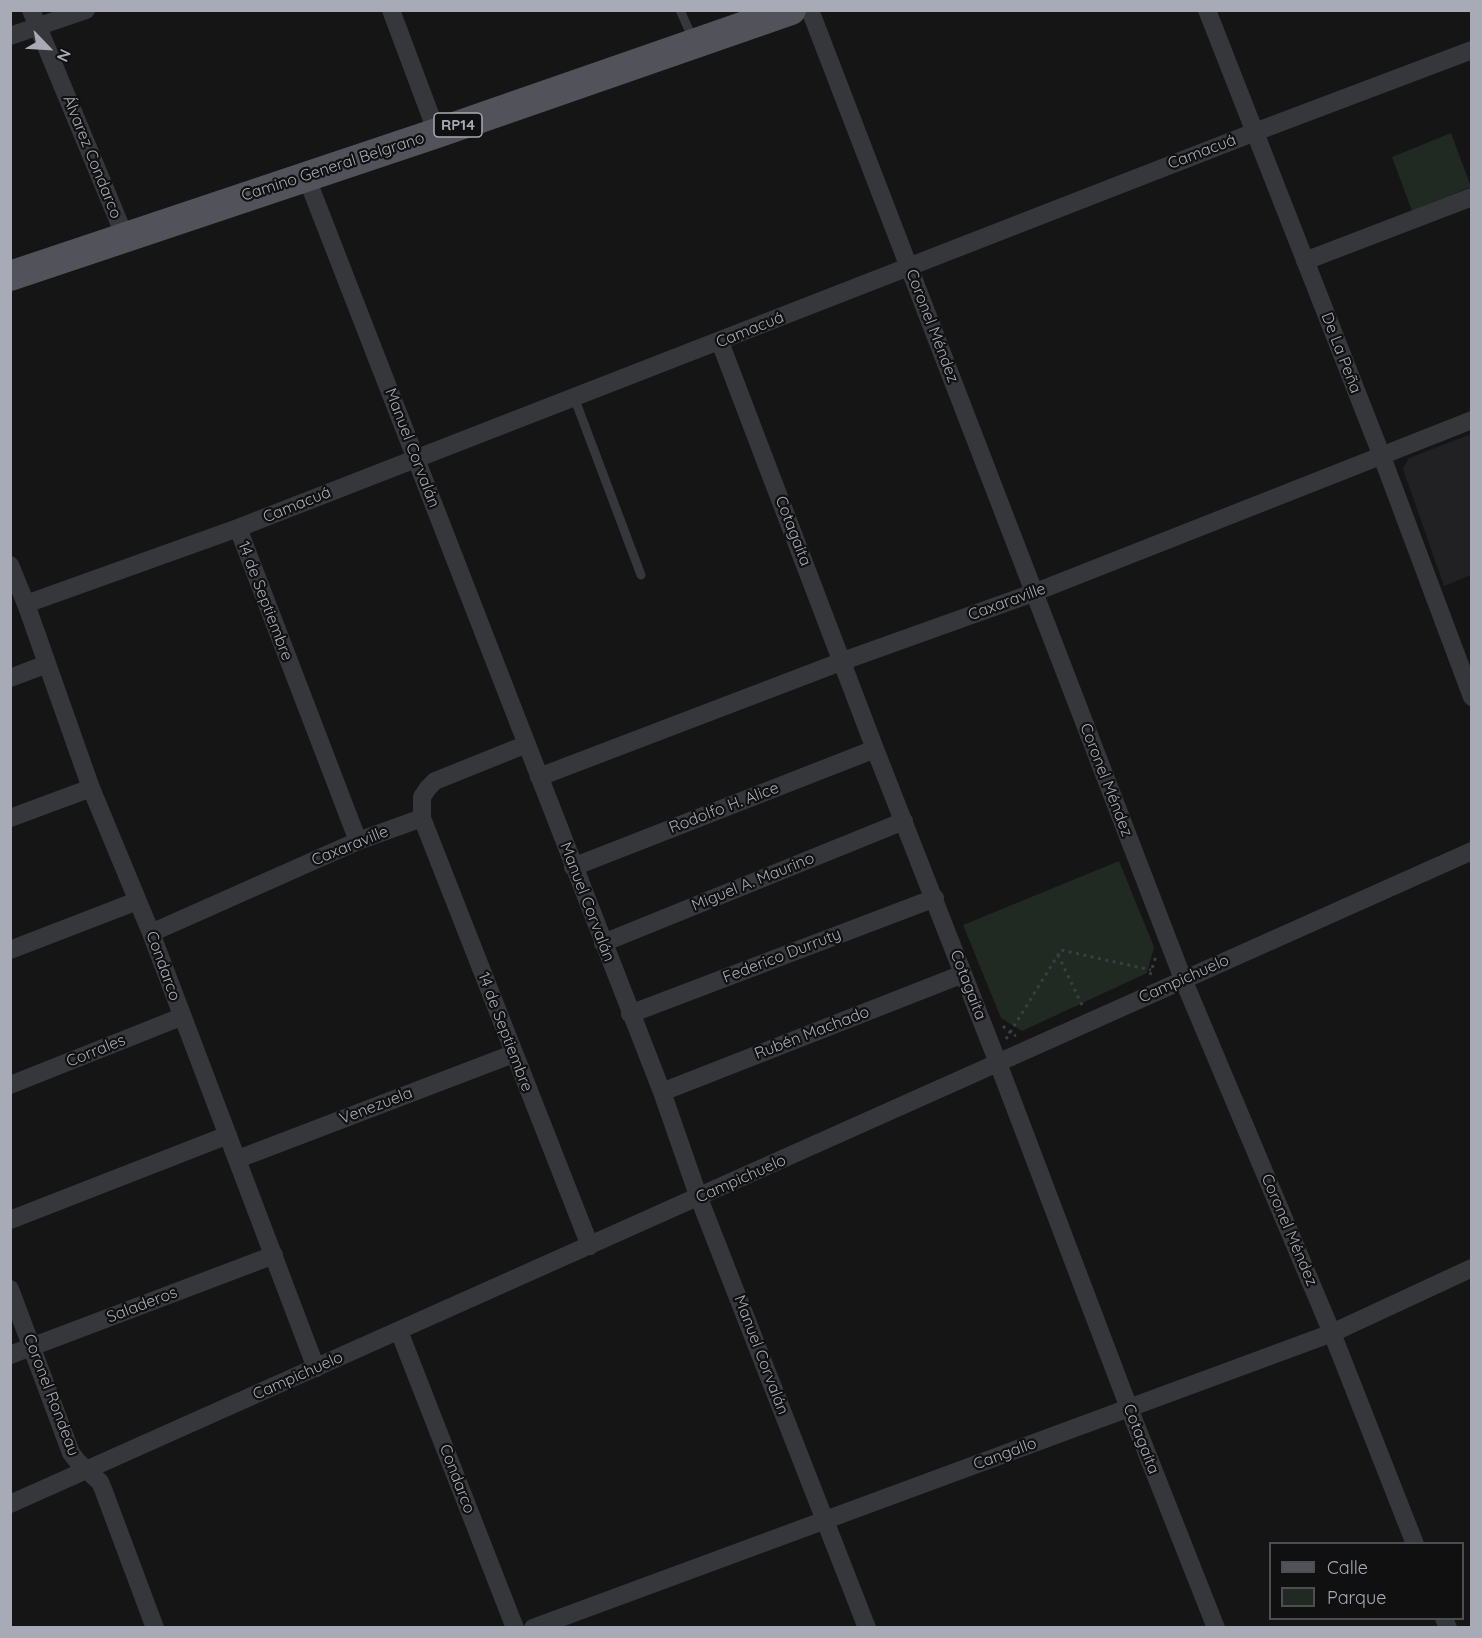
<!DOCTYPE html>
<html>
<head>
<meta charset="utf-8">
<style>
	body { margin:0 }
	#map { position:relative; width:1482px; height:1638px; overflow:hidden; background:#151516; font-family:Quicksand,sans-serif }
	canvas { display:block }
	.frame { position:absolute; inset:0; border:12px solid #a8abb5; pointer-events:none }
	.legend { position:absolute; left:1269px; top:1542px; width:195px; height:78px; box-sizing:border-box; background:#101011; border:2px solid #4d4e53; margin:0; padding:8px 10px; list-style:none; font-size:18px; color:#a8abb5 }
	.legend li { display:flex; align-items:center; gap:12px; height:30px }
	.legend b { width:30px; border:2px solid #4d4e53 }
	.north { position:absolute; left:18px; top:18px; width:60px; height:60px; -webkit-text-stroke:4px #101011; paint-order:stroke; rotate:115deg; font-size:16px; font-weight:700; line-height:24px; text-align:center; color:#a8abb5 }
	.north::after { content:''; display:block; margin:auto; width:21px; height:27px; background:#a8abb5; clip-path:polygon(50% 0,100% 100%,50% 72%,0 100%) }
</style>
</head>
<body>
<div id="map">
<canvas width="1482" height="1638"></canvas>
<div class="frame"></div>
<ul class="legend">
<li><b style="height:8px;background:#52535a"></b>Calle</li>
<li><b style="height:16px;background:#212923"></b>Parque</li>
</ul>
<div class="north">N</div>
</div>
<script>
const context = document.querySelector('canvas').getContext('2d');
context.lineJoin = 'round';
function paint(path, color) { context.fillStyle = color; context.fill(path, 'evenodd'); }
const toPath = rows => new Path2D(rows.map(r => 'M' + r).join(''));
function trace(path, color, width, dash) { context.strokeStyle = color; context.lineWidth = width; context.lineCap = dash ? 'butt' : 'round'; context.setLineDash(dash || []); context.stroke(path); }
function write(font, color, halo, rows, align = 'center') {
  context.font = font + ' Quicksand,sans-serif'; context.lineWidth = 4.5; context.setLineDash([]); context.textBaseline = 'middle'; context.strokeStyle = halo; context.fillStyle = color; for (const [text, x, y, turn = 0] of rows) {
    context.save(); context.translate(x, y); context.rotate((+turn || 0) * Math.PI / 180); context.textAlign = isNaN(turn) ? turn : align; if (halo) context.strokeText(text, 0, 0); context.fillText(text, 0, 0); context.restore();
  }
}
paint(toPath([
	[1471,434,1471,575,1444,586,1403,469,1409,458]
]), '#212123');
paint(toPath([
	[1451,133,1471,187,1412,211,1392,157],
	[1119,861,1154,947,1147,973,1022,1031,1001,1018,963,925]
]), '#212923');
trace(toPath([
	[1058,955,1083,1007],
	[1150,975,1156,956],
	[1003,1026,1014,1036,1016,1035],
	[1006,1039,1061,950,1151,970]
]), '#3c3d42', 3, [3, 4.5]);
trace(toPath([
	[680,10,693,39],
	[574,397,641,575]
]), '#36373b', 9);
trace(toPath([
	[31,10,125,237],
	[391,10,437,133],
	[810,10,1183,979,1332,1333,1415,1544],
	[1207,10,1381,454,1472,697],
	[10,36,86,10],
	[306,176,662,1092,699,1198,867,1628],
	[1305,261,1472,197],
	[720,342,875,749,998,1063,1129,1408,1216,1628],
	[238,528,358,841],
	[10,565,26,604,91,788,151,933,316,1368],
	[26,604,238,528,1255,132,1472,50],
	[10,678,47,664],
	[539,777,843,661,1033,593,1472,420],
	[10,818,91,788],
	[422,818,590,1246],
	[573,867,875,749],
	[151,933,358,841,422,818,422,797,428,788,435,781,527,744],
	[603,943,904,821],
	[10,950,137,901],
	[630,1014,935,898],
	[10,1085,181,1017],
	[662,1092,963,974],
	[238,1159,513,1054],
	[10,1220,228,1135],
	[10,1289,71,1453,78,1462,100,1482,103,1489,155,1628],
	[399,1331,515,1628],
	[10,1355,274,1255],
	[10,1504,1472,851],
	[1444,1618,1448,1628],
	[533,1628,1332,1333,1472,1268]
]), '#36373b', 18);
trace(toPath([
	[10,276,437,133,791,10]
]), '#52535a', 30);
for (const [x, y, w] of [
	[458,125,48]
]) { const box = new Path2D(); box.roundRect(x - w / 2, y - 12, w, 24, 4.5); context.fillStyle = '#101011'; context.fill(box); trace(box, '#a8abb5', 1.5); }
write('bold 15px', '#a8abb5', null, [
	["RP14",458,125]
]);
write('16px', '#a8abb5', '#101011', [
	["Camacuá",1202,152,-21],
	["Álvarez Condarco",92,157,68],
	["Camino General Belgrano",333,167,-18],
	["Coronel Méndez",932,326,69],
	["Camacuá",750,330,-22],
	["De La Peña",1341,353,69],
	["Manuel Corvalán",412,448,69],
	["Camacuá",297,505,-22],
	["Cotagaita",793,531,69],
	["14 de Septiembre",265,601,69],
	["Caxaraville",1007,602,-20],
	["Coronel Méndez",1106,780,69],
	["Rodolfo H. Alice",724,808,-21],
	["Caxaraville",350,846,-22],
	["Miguel A. Maurino",753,882,-22],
	["Manuel Corvalán",587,902,69],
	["Federico Durruty",782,956,-21],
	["Condarco",163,966,70],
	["Campichuelo",1184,979,-24],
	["Cotagaita",968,985,69],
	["14 de Septiembre",505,1032,69],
	["Rubén Machado",812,1033,-21],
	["Corrales",96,1051,-22],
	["Venezuela",376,1106,-21],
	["Campichuelo",741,1179,-24],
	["Coronel Méndez",1289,1230,67],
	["Saladeros",142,1305,-21],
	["Manuel Corvalán",761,1355,69],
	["Campichuelo",298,1376,-24],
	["Coronel Rondeau",51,1395,69],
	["Cotagaita",1141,1439,69],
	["Cangallo",1005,1454,-20],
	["Condarco",457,1479,69]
]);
</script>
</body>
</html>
